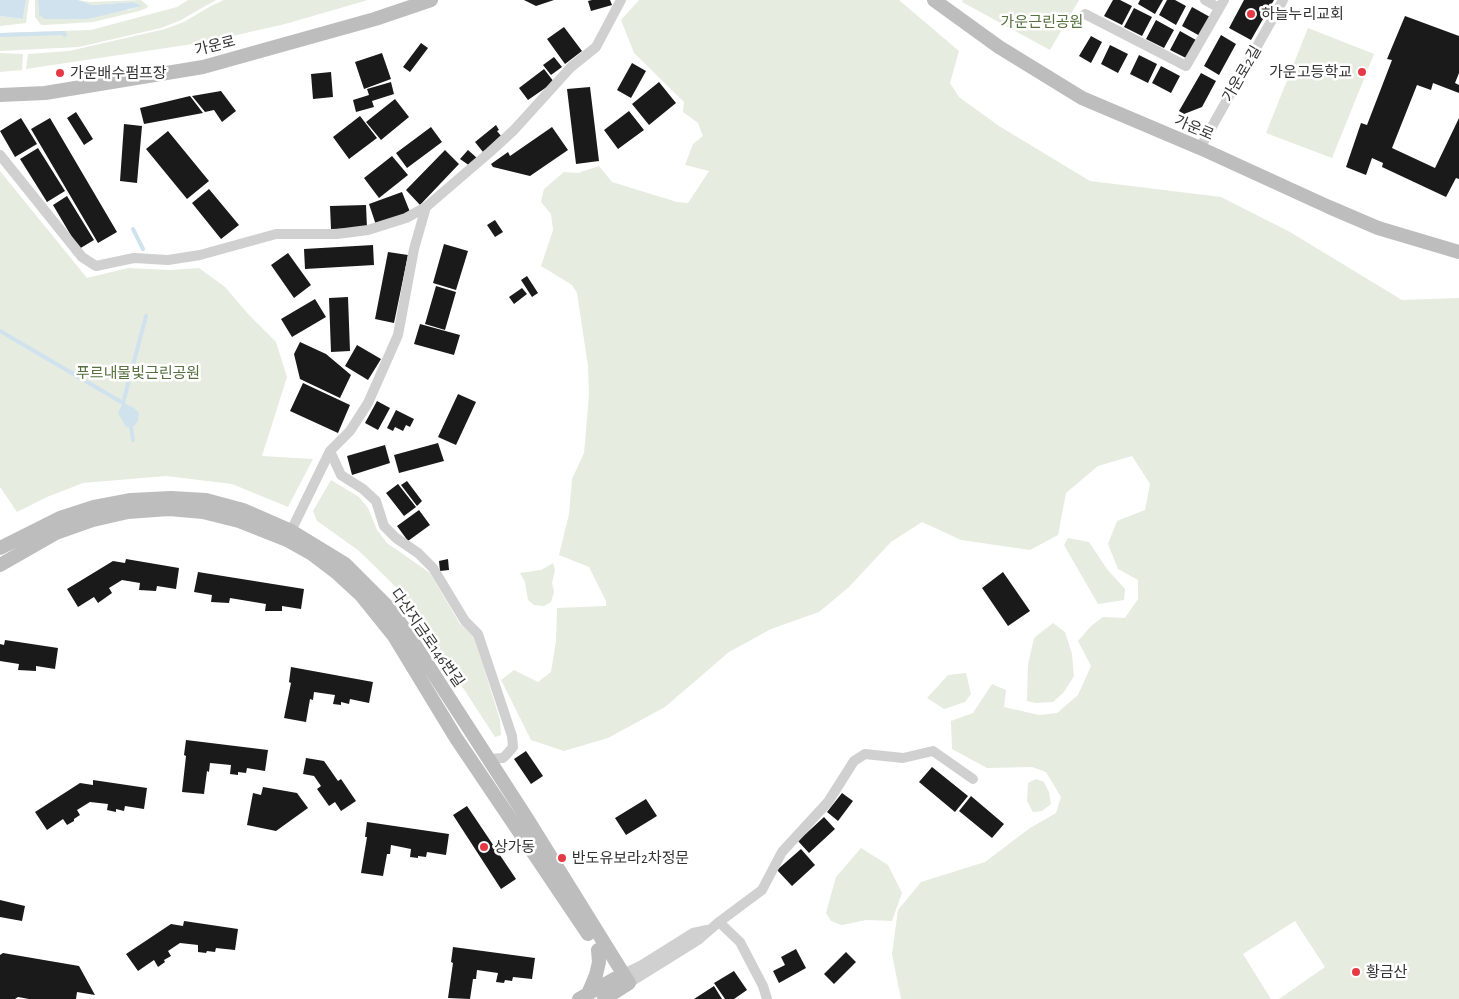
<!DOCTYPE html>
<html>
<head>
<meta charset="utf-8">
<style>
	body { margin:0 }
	canvas { display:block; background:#fff }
</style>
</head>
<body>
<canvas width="1459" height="999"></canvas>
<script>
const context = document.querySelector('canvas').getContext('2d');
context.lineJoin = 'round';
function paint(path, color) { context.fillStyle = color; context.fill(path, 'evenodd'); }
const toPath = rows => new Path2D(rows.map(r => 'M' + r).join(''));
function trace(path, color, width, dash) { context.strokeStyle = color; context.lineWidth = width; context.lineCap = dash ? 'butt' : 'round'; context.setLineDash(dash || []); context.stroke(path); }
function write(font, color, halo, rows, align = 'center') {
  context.font = font + ' "Alegreya Sans","Noto Sans KR",sans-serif'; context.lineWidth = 5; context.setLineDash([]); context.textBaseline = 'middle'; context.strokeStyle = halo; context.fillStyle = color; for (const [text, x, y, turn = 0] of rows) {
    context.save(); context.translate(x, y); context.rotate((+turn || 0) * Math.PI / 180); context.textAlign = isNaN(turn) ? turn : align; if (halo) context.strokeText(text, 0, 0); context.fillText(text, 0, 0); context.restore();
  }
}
paint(toPath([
	[26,0,29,0,26,23,0,26,0,16,23,19],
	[35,0,38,0,39,15,128,10,141,6,133,2,92,5,78,0,90,2,141,0,148,6,147,8,139,11,93,22,45,25,41,25,35,17],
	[188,0,216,0,179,21,161,28,79,47,0,51,0,33,91,30,177,7],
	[224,0,368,0,285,24,206,42,26,69,28,54,69,51,165,29,184,22,209,7],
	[639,0,899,0,959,51,950,83,959,97,999,126,1090,181,1221,197,1290,232,1402,300,1459,298,1459,999,1279,999,1325,967,1295,921,1243,954,1271,999,901,999,892,954,898,910,921,882,985,862,1030,828,1056,813,1061,797,1046,772,1032,767,987,768,952,749,951,721,973,713,992,684,1006,690,1004,707,1039,715,1057,713,1078,695,1091,666,1078,641,1091,626,1103,617,1125,618,1138,599,1138,580,1118,569,1108,544,1117,521,1145,510,1150,484,1132,456,1098,466,1066,493,1058,535,1030,550,961,540,922,522,891,542,849,587,819,612,771,629,729,652,665,707,608,738,564,751,531,740,501,680,514,670,538,682,551,672,556,641,557,608,606,606,606,601,589,567,559,555,569,514,572,479,584,453,589,395,588,366,577,293,572,285,541,266,553,230,551,214,541,202,544,189,564,172,578,173,599,166,612,182,677,202,688,203,709,171,685,165,693,144,703,136,698,123,683,112,684,102,634,53,621,20],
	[963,0,1079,0,1050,50,962,2],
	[1308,28,1374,54,1332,158,1266,133],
	[0,53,23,54,22,70,0,72],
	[0,171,87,278,128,268,170,270,199,268,225,287,249,315,276,342,287,377,262,456,313,459,288,507,232,484,166,476,83,483,47,497,17,512,0,487],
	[331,480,359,497,368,508,377,530,387,543,430,573,460,624,474,636,500,720,501,735,495,737,400,591,358,550,317,521,313,511],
	[1068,538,1089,542,1107,569,1125,589,1124,600,1098,604,1064,545],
	[553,563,555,570,552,583,554,592,551,602,544,606,534,605,528,600,525,582,520,573,541,570],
	[1053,623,1065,632,1072,654,1074,676,1064,692,1053,702,1036,703,1027,701,1028,665,1034,638],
	[966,673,971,694,965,702,944,709,927,698,948,675],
	[1036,779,1044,782,1049,792,1051,804,1042,811,1033,812,1027,801,1028,783],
	[861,848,888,865,902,893,892,921,866,920,842,925,831,921,826,913,836,877]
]), '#e6ecdf');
paint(toPath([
	[0,0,26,0,23,19,0,16],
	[38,0,78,0,92,5,133,2,142,6,88,19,45,19,39,15],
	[123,403,134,408,139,413,138,421,134,426,126,427,118,413]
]), '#cfe2ee');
trace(toPath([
	[0,35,64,33,65,35],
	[133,229,143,249],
	[0,331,123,403,146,316],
	[131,426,133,440]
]), '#cfe2ee', 4);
paint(toPath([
	[524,0,554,0,536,6],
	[592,0,610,0,612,5,591,11,588,1],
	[1113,0,1120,0,1132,6,1122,25,1104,16],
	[1140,0,1163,0,1155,14,1138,4],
	[1167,0,1175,0,1186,6,1176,25,1159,15],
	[1244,0,1274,0,1251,40,1229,28],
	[1192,7,1210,17,1200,36,1182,26],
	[1134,8,1152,17,1142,36,1124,27],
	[1405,16,1459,36,1459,73,1455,83,1459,85,1459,93,1433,83,1431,90,1417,85,1392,148,1435,168,1459,118,1459,179,1456,178,1446,197,1382,167,1383,163,1372,158,1366,175,1346,167,1361,123,1367,125,1392,60,1387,59],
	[1156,20,1174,30,1164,48,1146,39],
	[564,27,582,51,565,64,547,39],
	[1180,31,1196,40,1186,58,1170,50],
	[1221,35,1236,44,1219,75,1204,66],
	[1091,36,1102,42,1091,63,1079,56],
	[421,43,428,48,410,72,403,67],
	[1110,45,1128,54,1118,73,1101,64],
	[382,53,391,79,364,89,355,62],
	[1139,55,1157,64,1148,83,1130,74],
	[554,57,562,67,551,75,543,65],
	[632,63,646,71,631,98,617,90],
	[1161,66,1180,76,1171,93,1152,83],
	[544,69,554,82,528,100,519,88],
	[331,72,333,97,313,99,311,74],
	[1201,73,1216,81,1202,107,1184,114,1179,111],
	[391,82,394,94,372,101,374,107,356,112,353,100,369,95,367,89],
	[659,82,676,103,649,125,632,104],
	[590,87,599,161,576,164,567,89],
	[221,91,236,111,222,122,214,110,205,112,192,96],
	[190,96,203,113,144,124,140,108],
	[395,99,409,117,381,140,366,122],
	[629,111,644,130,618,149,604,130],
	[76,112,93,139,84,145,67,118],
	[360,116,377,138,349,159,333,137],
	[21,118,37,144,15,157,0,131],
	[50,118,117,232,98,243,31,129],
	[124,124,142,126,137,183,120,181],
	[496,125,499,130,497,131,502,137,483,152,475,142],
	[431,127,442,142,407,168,396,153],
	[552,127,568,150,530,176,493,167,491,164,508,152,510,156],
	[168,131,209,181,187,199,146,149],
	[38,148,65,191,47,202,20,159],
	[445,150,459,164,420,205,406,190],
	[468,150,477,158,470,166,460,159],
	[392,156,408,175,379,198,364,178],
	[209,189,239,225,221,239,192,203],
	[402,192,410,212,376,225,369,204],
	[67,196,94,240,79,249,53,205],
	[366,205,367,228,331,229,330,206],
	[495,220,503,232,495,237,487,225],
	[444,244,468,251,456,290,433,283],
	[373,245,374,265,305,269,304,249],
	[388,252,408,255,394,323,375,319],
	[288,253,311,285,294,298,271,265],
	[527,276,538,293,532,297,521,280],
	[436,286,456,292,445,330,425,324],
	[522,288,527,294,514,304,509,297],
	[348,297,350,351,331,352,329,298],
	[315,299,326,317,292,337,281,319],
	[420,324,460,335,454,355,414,344],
	[300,342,326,354,351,375,340,398,300,379,294,354],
	[357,345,381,359,368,380,345,366],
	[303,383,350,405,338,433,290,411],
	[458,394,476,402,456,445,438,437],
	[377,401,390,408,378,430,365,423],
	[396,410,414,419,410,427,406,425,403,431,395,427,393,431,387,428],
	[438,443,444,461,399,473,394,455],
	[385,445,390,463,352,475,347,456],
	[407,481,422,501,417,506,401,485],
	[398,484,416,507,404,516,386,493],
	[419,510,430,525,408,541,397,526],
	[126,559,179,568,176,589,157,586,156,591,139,590,140,583,122,580,109,588,112,593,98,603,94,597,78,607,67,589,113,561,125,563],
	[448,559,449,570,440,571,439,561],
	[198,572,304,589,301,609,282,606,282,611,265,611,266,604,230,598,229,603,211,602,212,595,194,592],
	[1003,572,1030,611,1008,626,982,588],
	[5,640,58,648,55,669,36,666,36,671,18,670,19,664,0,661,0,644,4,645],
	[291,667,373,682,369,703,350,699,349,704,341,702,341,705,333,704,335,695,314,692,313,700,310,699,306,722,284,718,291,683,289,682],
	[186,740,268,750,265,771,247,768,246,773,238,772,238,775,230,774,231,765,210,763,209,772,207,771,204,794,182,792,186,756,184,755],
	[526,751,543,776,531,784,514,759],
	[306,758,324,761,338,781,341,779,356,801,341,811,335,802,329,806,317,789,321,786,314,776,303,774],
	[932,767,968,796,955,812,919,782],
	[93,780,147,788,144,809,125,806,124,811,116,809,116,812,107,810,108,804,90,802,77,810,80,815,74,819,74,821,67,825,63,819,47,830,35,812,80,783,93,785],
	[263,787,297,793,308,808,276,831,247,825,253,793,261,795],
	[842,793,853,801,838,821,827,812],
	[971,796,1004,824,992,838,959,811],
	[646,799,657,816,626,835,615,818],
	[467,806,516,879,501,889,453,815],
	[824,817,835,829,809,853,798,841],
	[367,822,449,834,446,855,427,852,426,857,418,856,418,858,410,857,411,849,391,845,390,854,387,854,383,876,361,873,367,837,365,837],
	[801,849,815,865,792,886,777,870],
	[0,900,25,906,22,921,0,917],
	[184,921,238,929,235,950,216,948,215,952,207,951,206,953,198,952,198,945,180,943,168,951,171,956,164,960,165,962,158,967,154,960,138,971,126,954,171,924,183,926],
	[453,947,535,958,532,979,513,977,512,981,505,980,504,983,496,982,498,973,477,970,476,979,473,979,470,999,448,998,453,963,451,962],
	[796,949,806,968,779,983,773,971,785,965,781,957],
	[846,952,856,962,834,984,824,974],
	[3,953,79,966,95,995,77,992,76,999,29,999,18,997,15,999,0,999,0,955],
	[734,971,747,990,734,999,725,999,714,983],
	[714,986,722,999,694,999]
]), '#1a1a1a');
trace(toPath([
	[1205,0,1219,8],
	[1085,14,1186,66,1224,0],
	[1200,148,1283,0],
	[0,155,82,257,96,266,134,258,168,260,200,255,276,234,337,234,368,230,406,218,426,207,490,152,514,130,571,67,596,47,621,0],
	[426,207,414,249,398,335,368,403,350,431,330,451,341,475,363,489,376,501,384,526,396,538,418,553,433,568,465,621,478,634,512,736,513,747,507,754,503,758,488,759],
	[289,535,330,451],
	[719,922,762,890,782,852,828,802,854,761,865,754,903,758,933,751,973,779],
	[619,976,642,965,693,933,707,930],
	[629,983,698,940,719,922,740,942,763,986,767,999]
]), '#d0d0d0', 10);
trace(toPath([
	[934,0,999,47,1082,98,1200,148,1329,207,1378,228,1459,252],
	[0,95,45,93,203,67,375,19,431,0],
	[0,548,60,518,94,507,131,500,171,498,206,500,243,510,291,531,345,564,387,606,404,628,528,820,629,983,604,999],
	[0,565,56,533,93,520,128,512,169,509,203,512,239,521,287,540,312,554,337,573,361,595,394,636,456,738,588,934],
	[588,994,596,975,599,962,598,950],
	[579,999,616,978]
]), '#bdbdbd', 14);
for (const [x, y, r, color] of [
	[1251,14,5,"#e63946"],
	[1362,72,5,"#e63946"],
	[60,73,5,"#e63946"],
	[484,847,5,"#e63946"],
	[562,858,5,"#e63946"],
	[1356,972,5,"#e63946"]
]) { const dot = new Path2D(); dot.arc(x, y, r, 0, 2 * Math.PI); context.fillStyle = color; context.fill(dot); trace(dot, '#fff', 2); }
write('15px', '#333', '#fff', [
	["하늘누리교회",1261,14],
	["가운고등학교",1352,72,"right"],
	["가운배수펌프장",70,73],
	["상가동",494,847],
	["반도유보라2차정문",572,858],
	["황금산",1366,972]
], 'left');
write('15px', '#56703f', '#fff', [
	["가운근린공원",1042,22],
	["푸르내물빛근린공원",138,373]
]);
write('15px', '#333', '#fff', [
	["가운로",215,46,-14],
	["가운로2길",1242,74,-60],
	["가운로",1194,128,23],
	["다산지금로146번길",427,638,55]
]);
</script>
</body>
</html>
